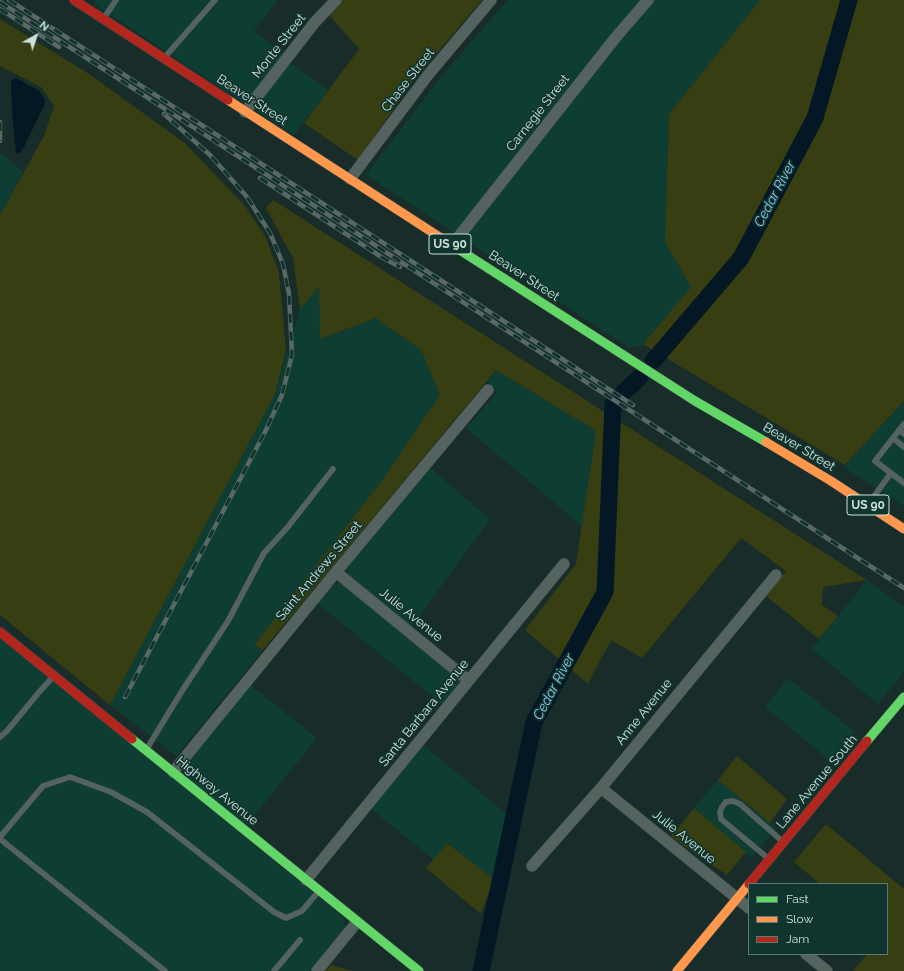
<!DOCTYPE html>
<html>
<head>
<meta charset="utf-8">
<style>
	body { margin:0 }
	#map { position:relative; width:904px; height:971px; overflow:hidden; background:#182d29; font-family:Raleway,sans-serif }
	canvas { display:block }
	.legend { position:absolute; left:748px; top:883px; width:140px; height:72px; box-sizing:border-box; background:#10352e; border:1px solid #5c7a74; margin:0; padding:5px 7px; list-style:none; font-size:12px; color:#cde1dc }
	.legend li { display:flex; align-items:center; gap:8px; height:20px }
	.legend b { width:20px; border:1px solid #5c7a74 }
	.north { position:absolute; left:16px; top:16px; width:40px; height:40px; -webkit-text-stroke:3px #10352e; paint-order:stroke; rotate:40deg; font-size:11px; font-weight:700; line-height:16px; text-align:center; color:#cde1dc }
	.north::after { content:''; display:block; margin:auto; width:14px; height:18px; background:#cde1dc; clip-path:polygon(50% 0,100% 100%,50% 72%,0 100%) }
</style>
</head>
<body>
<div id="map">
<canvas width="904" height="971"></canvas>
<ul class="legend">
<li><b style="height:5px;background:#63d668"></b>Fast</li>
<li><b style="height:5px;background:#ff974d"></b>Slow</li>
<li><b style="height:5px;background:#b3261e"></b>Jam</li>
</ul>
<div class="north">N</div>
</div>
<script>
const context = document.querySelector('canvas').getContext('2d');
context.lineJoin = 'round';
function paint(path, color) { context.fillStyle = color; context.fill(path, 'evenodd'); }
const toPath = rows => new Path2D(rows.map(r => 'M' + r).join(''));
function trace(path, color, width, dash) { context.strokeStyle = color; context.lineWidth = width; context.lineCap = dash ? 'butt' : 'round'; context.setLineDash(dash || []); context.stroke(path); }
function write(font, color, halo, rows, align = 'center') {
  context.font = font + ' Raleway,sans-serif'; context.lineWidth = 3.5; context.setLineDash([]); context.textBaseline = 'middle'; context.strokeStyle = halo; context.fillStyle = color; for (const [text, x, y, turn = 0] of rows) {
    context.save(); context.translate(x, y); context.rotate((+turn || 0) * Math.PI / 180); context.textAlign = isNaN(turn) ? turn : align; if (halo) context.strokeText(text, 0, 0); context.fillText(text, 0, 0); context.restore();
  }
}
paint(toPath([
	[96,0,278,0,254,30,284,55,251,100,243,102,94,4],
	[508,0,760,0,669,114,665,242,691,287,643,344,630,348,366,175,436,83],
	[290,63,328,90,294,135,253,109],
	[0,152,23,172,0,215],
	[319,287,321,339,376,318,421,350,440,395,383,479,254,645,263,650,176,756,110,705,275,394,300,309],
	[496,370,596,431,582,526,466,428,498,392,487,382],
	[904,401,904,506,844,467],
	[430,468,490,519,411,628,348,576,347,566],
	[867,580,904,607,904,672,878,704,812,649],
	[338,583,345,584,457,675,460,684,443,705,317,603,332,584],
	[0,638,343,917,345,925,344,932,311,971,0,971],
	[788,678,855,732,832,762,765,707],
	[249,684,317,738,246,826,189,779,185,769,187,762],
	[422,744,508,815,494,879,448,843,433,859,370,808],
	[718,780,776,828,752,857,694,808]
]), '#0e3d34');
paint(toPath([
	[339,0,482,0,413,81,358,160,304,123,359,49,329,15],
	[760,0,904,0,904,401,845,465,643,344,691,287,665,242,669,114],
	[0,19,89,74,186,144,245,206,265,236,279,273,286,351,275,394,110,705,0,615,0,215,44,136,54,106,41,87,0,66],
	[273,200,867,580,823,587,822,605,838,616,819,639,765,595,786,571,741,538,642,658,611,640,588,684,525,630,576,564,596,431,496,370,263,650,254,645,383,479,440,395,421,350,376,318,320,339,319,287,300,309,293,258,266,208],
	[737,756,787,799,770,823,718,780],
	[694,808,746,852,727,875,671,837],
	[826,824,904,889,904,971,853,971,867,954,887,954,887,884,820,884,794,862],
	[447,843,494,879,481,914,426,868],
	[331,965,353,971,326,971]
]), '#373e12');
paint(toPath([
	[16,78,39,91,45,99,45,104,22,151,16,154,12,113,11,81]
]), '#031725');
trace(toPath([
	[653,361,741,258,815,118,849,0],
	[623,393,640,377],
	[481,971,534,722,605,592,613,404]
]), '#031725', 17);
const lane = toPath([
	[104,18,116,0],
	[165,57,215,0],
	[904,424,875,461,904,483],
	[899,430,904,434],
	[893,438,904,447],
	[869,503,891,473],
	[0,737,7,731,40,691,54,676],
	[146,750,182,691,228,621,264,553,287,528,333,469],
	[0,837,43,786,70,777,111,792,147,812,274,912,286,918,302,911,318,892],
	[0,839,165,971],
	[769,859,721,819,720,812,722,807,726,802,733,801,740,804,782,841],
	[274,971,300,940]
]);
const street = toPath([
	[245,112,315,22,336,0],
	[350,179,428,75,491,0],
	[452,245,616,37,648,0],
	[336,572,468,680],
	[173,772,336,572,488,390],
	[601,788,749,908],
	[532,866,601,788,776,575],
	[306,880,564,564],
	[806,954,827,971],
	[317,971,357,922]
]);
const fast = toPath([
	[441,238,695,401,766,442],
	[132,739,419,971],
	[867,741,904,697]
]);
const slow = toPath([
	[228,100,441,238],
	[766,442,831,481,904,529],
	[677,971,749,884]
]);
const jam = toPath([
	[74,0,228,100],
	[0,632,132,739],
	[749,884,867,741]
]);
trace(lane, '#3a4a46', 6);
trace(street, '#3a4a46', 12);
trace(fast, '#3a4a46', 10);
trace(slow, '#3a4a46', 10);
trace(jam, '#3a4a46', 10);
trace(lane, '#546360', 5.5);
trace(street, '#546360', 11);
trace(fast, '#63d668', 9);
trace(slow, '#ff974d', 9);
trace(jam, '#b3261e', 9);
const rail = toPath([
	[9,0,633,405],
	[0,2,904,588],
	[0,9,59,47],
	[0,122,0,141],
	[260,178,383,258,400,267],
	[125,697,265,432,282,395,292,355,289,294,283,264,270,233,247,197,210,155,164,114]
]);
trace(rail, '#586864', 4.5);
trace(rail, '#10352e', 3, [9]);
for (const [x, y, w] of [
	[450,244,42],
	[868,505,42]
]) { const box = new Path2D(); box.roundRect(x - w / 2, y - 10, w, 20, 3); context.fillStyle = '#10352e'; context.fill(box); trace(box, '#cde1dc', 1); }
write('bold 12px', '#cde1dc', null, [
	["US 90",450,244],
	["US 90",868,505]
]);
write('13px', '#cde1dc', '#10352e', [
	["Monte Street",279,46,-52],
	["Chase Street",408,80,-52],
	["Beaver Street",252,100,33],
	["Carnegie Street",538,113,-52],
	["Beaver Street",524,276,33],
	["Beaver Street",799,447,31],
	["Saint Andrews Street",319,571,-50],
	["Julie Avenue",411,615,39],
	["Anne Avenue",644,712,-51],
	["Santa Barbara Avenue",424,713,-51],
	["Lane Avenue South",817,782,-50],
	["Highway Avenue",217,791,39],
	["Julie Avenue",684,837,39]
]);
write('italic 14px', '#8fc6f1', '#10352e', [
	["Cedar River",775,194,-62],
	["Cedar River",554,687,-62]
]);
</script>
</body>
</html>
